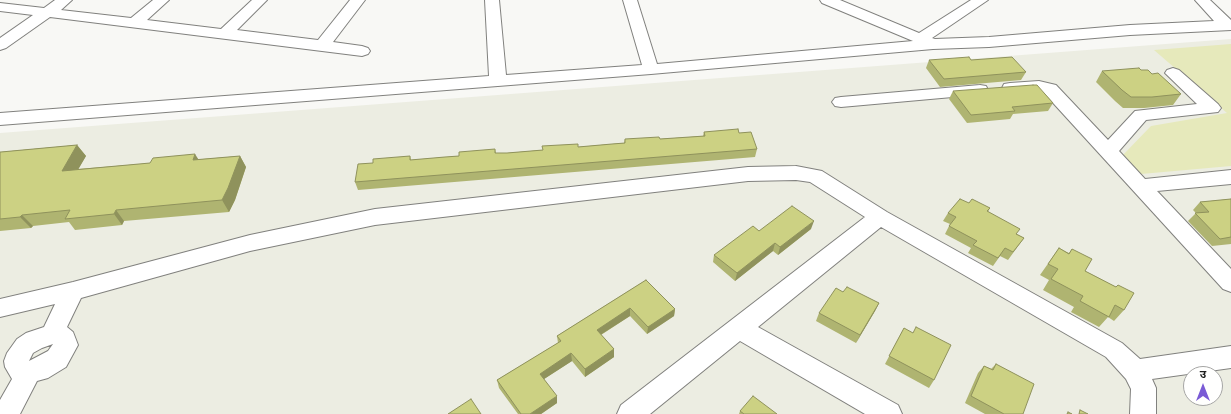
<!DOCTYPE html>
<html>
<head>
<meta charset="utf-8">
<style>
	body { margin:0 }
	#map { position:relative; width:1231px; height:414px; overflow:hidden; background:#f8f8f5; font-family:Overpass,"Noto Sans Devanagari",sans-serif }
	canvas { display:block }
	.north { position:absolute; left:1183px; top:366px; width:40px; height:40px; box-sizing:border-box; background:#fffffe; border:1px solid #a5a5a4; border-radius:50%; rotate:0deg; font-size:11px; font-weight:700; line-height:16px; text-align:center; color:#1e1e1d }
	.north::after { content:''; display:block; margin:auto; width:14px; height:18px; background:#7a5bd5; clip-path:polygon(50% 0,100% 100%,50% 72%,0 100%) }
</style>
</head>
<body>
<div id="map">
<canvas width="1231" height="414"></canvas>
<div class="north">उ</div>
</div>
<script>
const context = document.querySelector('canvas').getContext('2d');
context.lineJoin = 'round';
function paint(path, color) { context.fillStyle = color; context.fill(path, 'evenodd'); }
const toPath = rows => new Path2D(rows.map(r => 'M' + r).join(''));
function trace(path, color, width, dash) { context.strokeStyle = color; context.lineWidth = width; context.lineCap = dash ? 'butt' : 'round'; context.setLineDash(dash || []); context.stroke(path); }
paint(toPath([
	[1231,39,1231,414,0,414,0,133],
	[1191,374,1215,374,1215,398,1191,398]
]), '#ecede2');
paint(toPath([
	[1231,44,1231,166,1141,174,1123,155,1151,126,1227,113,1154,50]
]), '#e6e9bb');
const minor = toPath([
	[55,0,72,0,61,10,131,18,153,0,169,0,147,20,221,29,252,0,267,0,237,30,318,40,350,0,365,0,333,42,362,46,368,48,370,51,368,54,362,56,50,17,6,48,0,50,0,38,33,15,0,11,0,3,44,8,55,0],
	[485,0,499,0,506,75,642,65,623,0,637,0,657,64,913,41,822,3,820,0,840,0,919,33,971,0,988,0,932,38,935,39,989,37,1130,25,1214,21,1195,0,1210,0,1231,20,1231,30,1130,35,989,47,933,49,651,74,0,125,0,113,489,76,485,0],
	[1173,68,1179,70,1218,104,1221,108,1218,112,1146,120,1119,151,1145,179,1231,170,1231,184,1157,191,1231,269,1231,292,1223,289,1044,93,1039,91,1010,93,1004,92,1002,88,1004,84,1010,83,1039,81,1056,85,1108,140,1135,111,1197,104,1165,73,1167,70,1173,68],
	[980,85,986,86,988,90,986,94,841,107,835,106,832,102,835,98,841,97,980,85],
	[796,166,822,171,887,212,1122,343,1140,359,1231,346,1231,368,1152,379,1156,388,1156,414,1130,414,1131,389,1126,379,1106,357,881,227,758,327,898,405,902,414,865,414,740,341,650,414,617,414,621,405,865,217,810,182,796,180,748,181,375,225,250,251,81,298,67,327,73,332,78,345,66,367,48,378,37,381,20,414,0,414,0,400,12,379,5,367,4,361,7,353,17,339,26,333,44,327,55,304,0,317,0,299,73,282,250,235,375,209,748,167,796,166],
	[53,344,48,351,29,361,33,353,42,348,53,344]
]);
trace(minor, '#81817e', 2);
paint(minor, '#fff');
paint(toPath([
	[929,60,971,60,1026,72,1021,80,940,87,926,68],
	[1141,70,1152,74,1181,94,1173,105,1144,108,1123,108,1115,101,1096,82,1102,71],
	[953,91,1053,103,1048,111,1013,114,1010,119,967,123,949,99],
	[704,132,739,133,757,149,755,157,358,190,355,182,373,163,410,156,411,160,459,156,495,149,496,153,507,153,612,144,624,143,625,139,660,139,703,136],
	[77,145,86,156,78,169,240,156,246,167,235,200,229,212,124,221,122,225,75,230,69,222,33,226,31,228,0,231,0,152],
	[1231,199,1231,244,1212,246,1188,221,1196,213,1193,210,1200,202],
	[969,203,990,208,988,212,1017,234,1024,238,1008,260,1000,256,993,266,968,253,971,248,945,234,950,224,943,221,948,213],
	[811,229,778,255,773,251,735,281,713,262,714,255],
	[1059,248,1069,253,1072,249,1085,271,1116,287,1118,285,1124,310,1114,321,1108,317,1099,327,1071,312,1074,307,1043,290,1049,280,1040,275],
	[646,280,675,309,674,316,647,334,630,316,601,335,614,349,614,357,585,377,572,361,544,379,557,403,541,414,518,414,499,388,497,380,558,343,557,336],
	[843,292,879,303,875,311,856,343,816,321,819,313],
	[904,328,934,380,929,388,885,364],
	[996,364,1023,414,985,414,965,403,978,373,984,366,991,369],
	[740,411,777,414,739,414]
]), '#afb471');
paint(toPath([
	[77,145,86,156,71,182,62,171],
	[195,154,202,165,193,160],
	[240,156,246,167,235,200,229,212,222,200],
	[116,210,124,221,122,225,114,214],
	[22,215,33,226,31,228,20,217],
	[814,221,811,229,778,255,780,247],
	[775,243,773,251,735,281,737,273],
	[879,303,875,311,856,343,860,335],
	[630,308,630,316,597,337,597,330],
	[675,309,674,316,647,334,648,327],
	[614,349,614,357,585,377,585,369],
	[571,353,572,361,541,381,540,374],
	[557,396,557,403,541,414,530,414]
]), '#8f925c');
const building = toPath([
	[969,57,971,60,1012,57,1026,72,944,79,929,60,969,57],
	[1139,68,1141,70,1148,70,1152,74,1158,73,1181,94,1152,97,1131,97,1122,90,1102,71,1139,68],
	[1033,85,1037,85,1053,103,1012,107,1015,111,971,115,953,91,1033,85],
	[738,129,739,133,751,132,757,149,355,182,358,164,373,163,373,159,410,156,410,160,445,157,459,156,459,152,495,149,495,153,507,153,543,150,542,146,578,144,578,147,612,144,625,143,625,139,659,137,660,139,705,136,704,132,738,129],
	[77,145,62,171,150,163,153,158,195,154,193,160,240,156,228,188,222,200,116,210,114,214,65,219,70,210,22,215,20,217,0,219,0,152,1,152,77,145],
	[960,199,969,203,972,199,990,208,987,211,1020,229,1016,234,1024,238,1013,252,1005,248,998,258,973,245,977,241,949,226,956,217,948,213,960,199],
	[1231,199,1231,237,1220,239,1195,213,1209,212,1200,202,1231,199],
	[792,206,814,221,780,247,775,243,737,273,714,255,753,226,759,231,792,206],
	[1059,248,1069,254,1072,249,1092,259,1085,271,1116,287,1118,285,1134,293,1124,310,1115,305,1109,317,1080,301,1083,296,1051,279,1058,269,1048,264,1059,248],
	[646,280,675,309,648,327,630,308,597,330,614,349,585,369,571,353,540,374,557,396,530,414,521,414,497,380,561,341,557,336,646,280],
	[847,287,879,303,860,335,819,313,836,288,843,292,847,287],
	[916,327,951,345,934,380,889,356,904,328,913,333,916,327],
	[996,364,1034,384,1023,414,1004,414,971,396,984,366,993,370,996,364],
	[753,396,777,414,744,414,740,411,753,396],
	[471,399,481,414,448,414,471,399],
	[1080,410,1088,414,1079,414,1080,410],
	[1068,412,1072,414,1067,414,1068,412]
]);
paint(building, '#ccd183');
trace(building, '#8f925c', 1);
</script>
</body>
</html>
